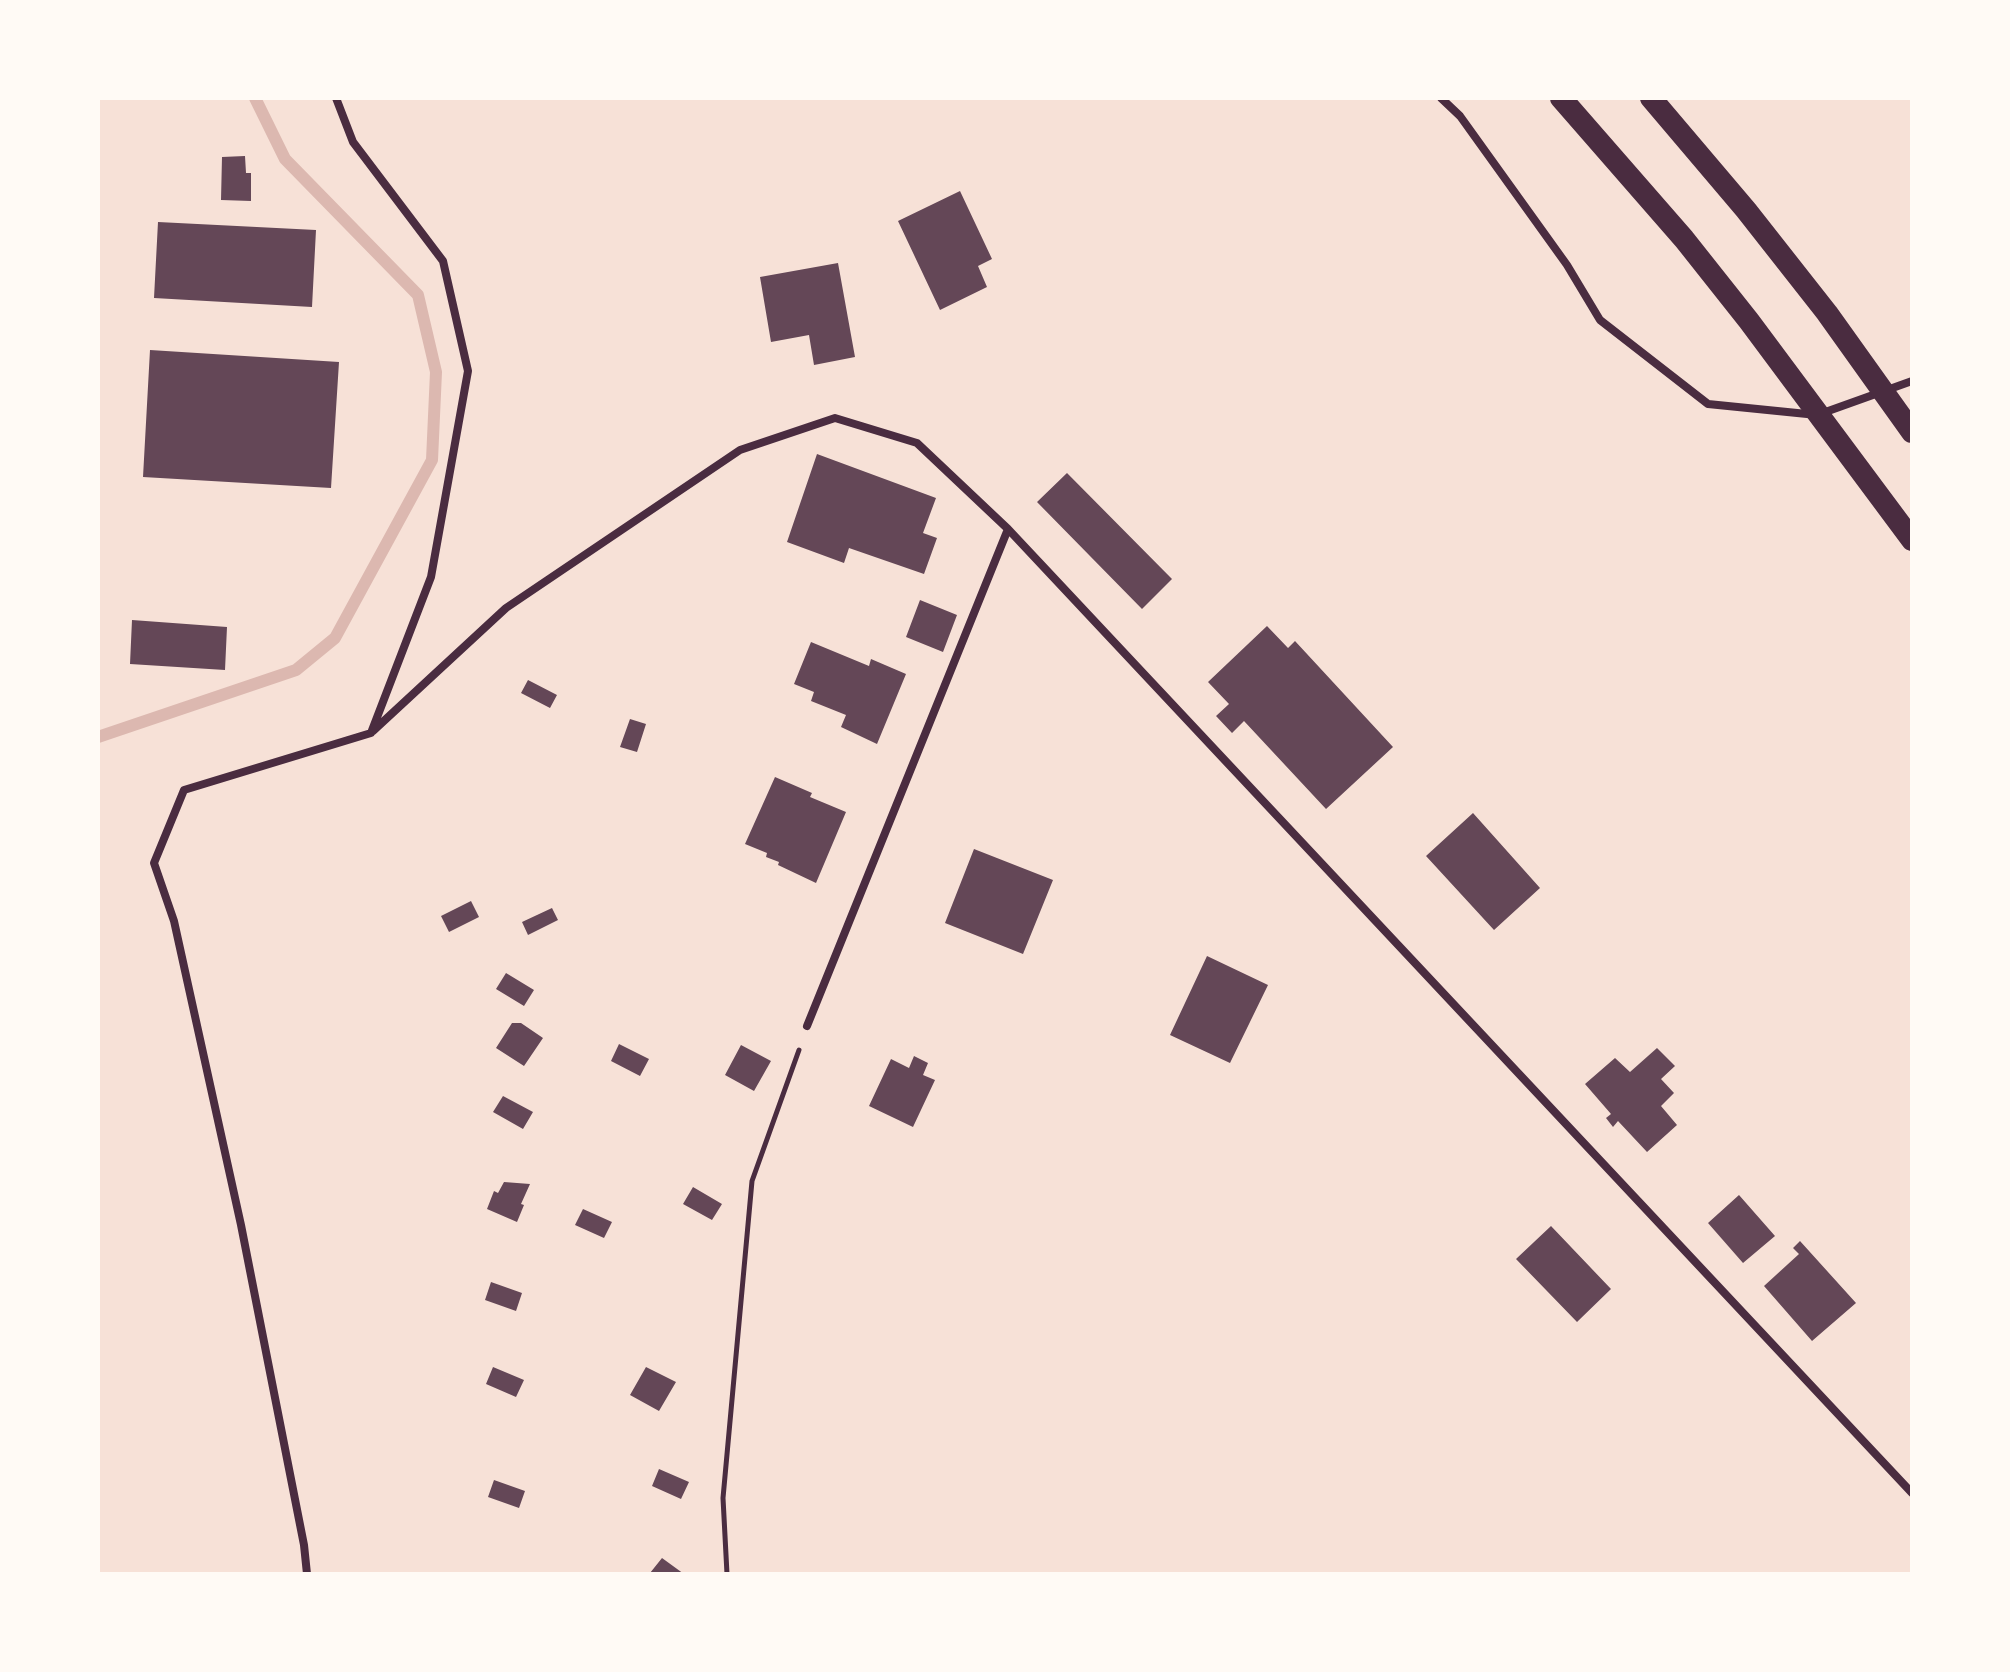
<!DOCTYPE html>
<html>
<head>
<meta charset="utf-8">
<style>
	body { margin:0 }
	#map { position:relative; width:2010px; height:1672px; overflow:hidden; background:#f7e1d7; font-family:Inter,sans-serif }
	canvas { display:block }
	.frame { position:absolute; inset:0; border:100px solid #fffaf5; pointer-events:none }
</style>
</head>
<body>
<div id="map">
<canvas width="2010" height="1672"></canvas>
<div class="frame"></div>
</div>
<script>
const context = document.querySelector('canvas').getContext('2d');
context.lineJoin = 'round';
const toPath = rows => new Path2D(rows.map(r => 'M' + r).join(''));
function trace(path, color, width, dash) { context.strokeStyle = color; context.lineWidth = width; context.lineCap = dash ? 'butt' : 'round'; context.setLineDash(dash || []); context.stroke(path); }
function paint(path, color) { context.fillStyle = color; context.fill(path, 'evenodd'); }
trace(toPath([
	[98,737,296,670,335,638,432,460,436,372,418,295,285,159,255,98]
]), '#dcb8b0', 12);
paint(toPath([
	[245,156,246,173,251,173,251,201,221,200,222,157],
	[960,191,992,259,978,266,987,287,940,310,898,221],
	[158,222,316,230,312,307,154,298],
	[838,263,855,357,814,365,809,335,771,342,760,277],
	[150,350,339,362,331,488,143,477],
	[817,454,936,498,923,533,937,538,924,574,849,548,844,563,787,542],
	[1067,473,1172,579,1142,609,1037,502],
	[920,600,957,615,943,652,906,637],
	[132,620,227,627,225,670,130,664],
	[1267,626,1288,648,1295,641,1393,747,1326,809,1244,721,1232,733,1216,716,1229,704,1208,682],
	[811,642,869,666,871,659,906,674,877,744,841,727,846,715,811,701,814,692,794,684],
	[528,680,557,695,550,708,521,693],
	[630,719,646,724,637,752,620,747],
	[775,777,812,793,810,797,846,812,816,883,778,865,779,862,766,857,767,853,745,844],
	[1473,813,1540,888,1494,930,1426,856],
	[974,849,1053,880,1023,954,945,923],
	[471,901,479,917,449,932,441,916],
	[552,908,558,920,528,935,522,922],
	[1207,956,1268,985,1230,1063,1170,1035],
	[506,973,534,990,524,1006,496,989],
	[512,1023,521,1023,543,1038,524,1066,496,1048],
	[619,1044,649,1059,640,1076,611,1061],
	[741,1045,771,1061,754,1091,725,1075],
	[1657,1048,1675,1066,1661,1079,1674,1093,1661,1106,1677,1125,1647,1152,1618,1121,1613,1127,1606,1118,1611,1114,1585,1084,1615,1058,1630,1072],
	[914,1056,928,1063,923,1075,935,1080,913,1127,869,1106,891,1059,909,1068],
	[503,1096,533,1112,523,1129,493,1112],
	[504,1182,530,1184,521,1204,524,1205,517,1222,487,1209,494,1191,498,1193],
	[693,1187,722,1204,712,1220,683,1204],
	[1739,1195,1775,1236,1743,1263,1708,1223],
	[583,1209,612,1222,604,1238,575,1225],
	[1551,1226,1611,1289,1577,1322,1516,1259],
	[1800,1241,1856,1303,1812,1341,1764,1286,1799,1254,1793,1248],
	[491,1282,522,1293,516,1311,485,1300],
	[493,1367,524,1380,516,1397,486,1384],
	[646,1367,676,1382,659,1411,630,1395],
	[659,1469,689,1482,681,1499,652,1486],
	[494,1480,525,1491,519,1508,488,1497],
	[662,1558,684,1574,650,1573]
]), '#644757');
trace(toPath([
	[727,1574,723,1498,752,1181,799,1050]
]), '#4a2c40', 5);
trace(toPath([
	[1441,98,1460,116,1567,265,1600,320,1708,404,1817,415,1912,381],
	[373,731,506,608,740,450,835,418,917,443,1008,529],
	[807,1026,1008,529,1912,1493],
	[307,1574,304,1545,241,1225,174,921,154,863,184,790,371,733,431,577,468,371,443,261,353,142,336,98]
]), '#4a2c40', 8);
trace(toPath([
	[1561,98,1684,239,1749,321,1912,540],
	[1651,98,1746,210,1827,313,1912,432]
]), '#4a2c40', 22);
</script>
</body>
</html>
